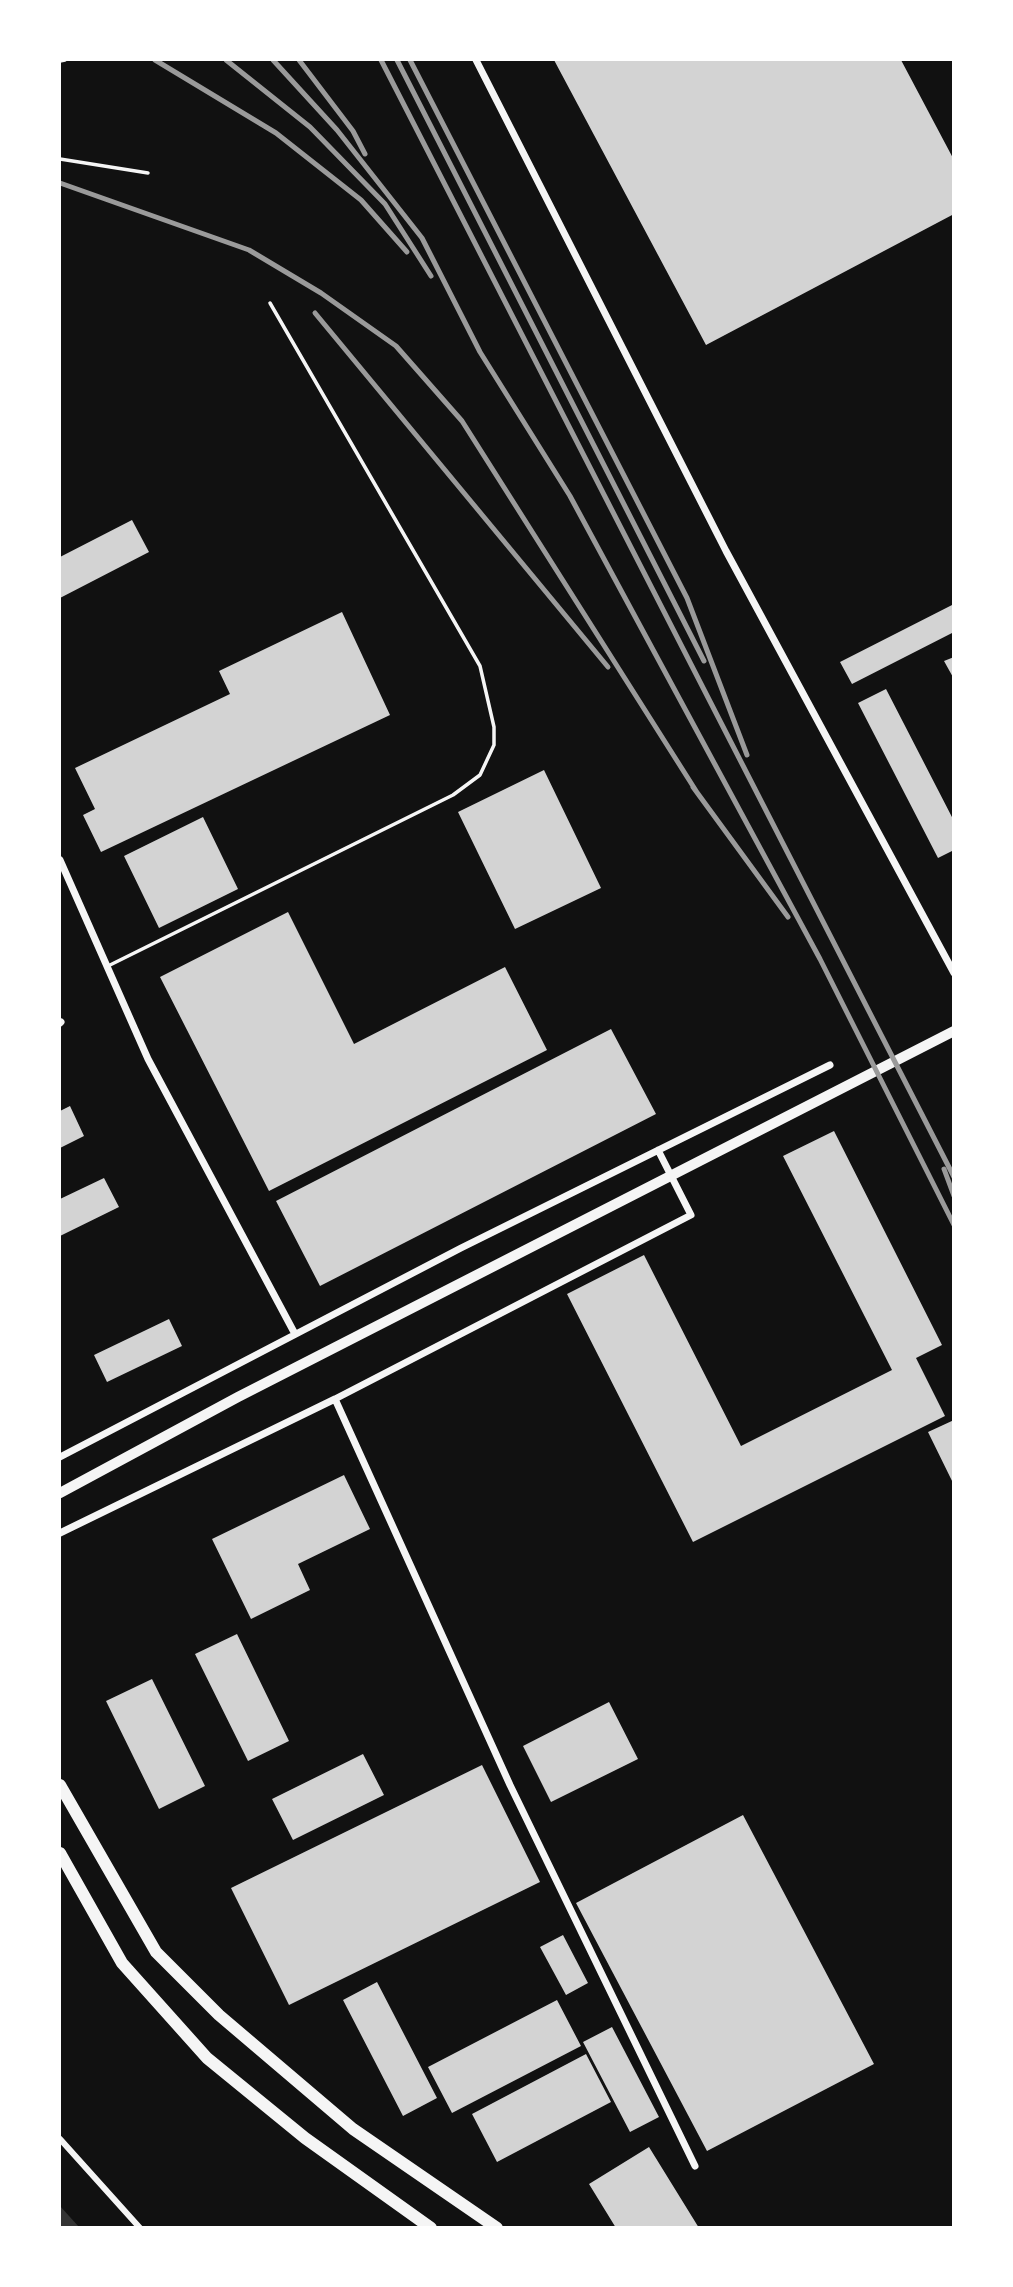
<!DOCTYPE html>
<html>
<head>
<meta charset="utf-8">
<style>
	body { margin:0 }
	#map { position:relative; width:1013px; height:2287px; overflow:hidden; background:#111; font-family:"Open Sans",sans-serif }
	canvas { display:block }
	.frame { position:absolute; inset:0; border:61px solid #fff; pointer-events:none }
</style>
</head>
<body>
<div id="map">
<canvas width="1013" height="2287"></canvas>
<div class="frame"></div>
</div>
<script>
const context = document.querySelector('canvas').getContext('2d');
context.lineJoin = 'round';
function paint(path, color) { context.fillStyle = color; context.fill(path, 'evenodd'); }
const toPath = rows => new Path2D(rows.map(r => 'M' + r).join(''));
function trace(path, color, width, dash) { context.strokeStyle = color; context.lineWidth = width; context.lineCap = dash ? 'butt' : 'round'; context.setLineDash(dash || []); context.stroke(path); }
paint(toPath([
	[60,2206,79,2227,60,2227]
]), '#333');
paint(toPath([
	[554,60,901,60,954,160,954,214,706,345],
	[132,520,149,552,60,598,60,557],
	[954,604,954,632,852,684,840,662],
	[342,612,390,715,101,852,83,815,95,809,75,768,230,694,219,671],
	[954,657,954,679,944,661],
	[886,689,954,821,954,850,938,858,858,703],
	[544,770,601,888,515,929,458,812],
	[203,817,238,889,159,928,124,856],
	[288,912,354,1044,505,967,547,1050,269,1191,160,977],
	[611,1029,656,1114,320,1286,276,1201],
	[70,1106,84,1136,60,1148,60,1111],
	[834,1131,942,1345,916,1358,945,1416,693,1542,567,1294,644,1255,741,1446,892,1370,783,1156],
	[104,1178,119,1207,60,1236,60,1199],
	[169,1319,182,1346,107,1382,94,1355],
	[954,1420,954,1485,928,1432],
	[344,1475,370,1529,298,1564,310,1590,251,1619,212,1539],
	[237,1634,289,1741,248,1761,195,1654],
	[152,1679,205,1786,159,1809,106,1701],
	[609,1702,638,1759,551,1802,523,1746],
	[363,1754,384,1795,293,1840,272,1799],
	[482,1765,540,1882,289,2005,231,1888],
	[743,1815,874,2064,707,2151,576,1903],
	[563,1935,588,1983,566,1995,540,1947],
	[377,1982,437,2098,403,2116,343,2000],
	[557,2000,581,2046,452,2113,428,2067],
	[612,2027,659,2117,630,2132,583,2042],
	[586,2054,611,2102,497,2162,472,2114],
	[649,2147,699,2228,616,2228,589,2184]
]), '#d3d3d3');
trace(toPath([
	[60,61,65,60],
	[60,159,148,173],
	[108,966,453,795,480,775,494,745,494,727,480,666,270,303]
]), '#f5f5f5', 3.5);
trace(toPath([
	[60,2139,140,2228]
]), '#f5f5f5', 6);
trace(toPath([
	[476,60,726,551,954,973],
	[60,860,148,1059,295,1334],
	[60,1023,61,1022],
	[335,1399,510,1785,695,2166],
	[60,1457,461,1248,830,1065],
	[60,1533,335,1399,691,1215,658,1150]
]), '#f5f5f5', 7);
trace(toPath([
	[60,1493,238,1397,954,1031]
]), '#f5f5f5', 10);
trace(toPath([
	[60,1785,156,1952,219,2015,353,2129,497,2228],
	[60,1853,122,1963,207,2058,305,2138,431,2228]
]), '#f5f5f5', 12);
trace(toPath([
	[155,60,276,133,361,200,407,252],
	[226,60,310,127,385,204,431,276],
	[273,60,337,130,422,238,480,352,570,496,820,959,954,1225],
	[299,60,353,131,365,154],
	[381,60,954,1177],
	[397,60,704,661],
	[410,60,687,598,747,755],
	[60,183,249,250,321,293,396,346,462,421,698,794],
	[315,313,608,667],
	[693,787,788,917],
	[944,1169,954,1196]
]), '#9a9a9a', 5);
</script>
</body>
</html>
